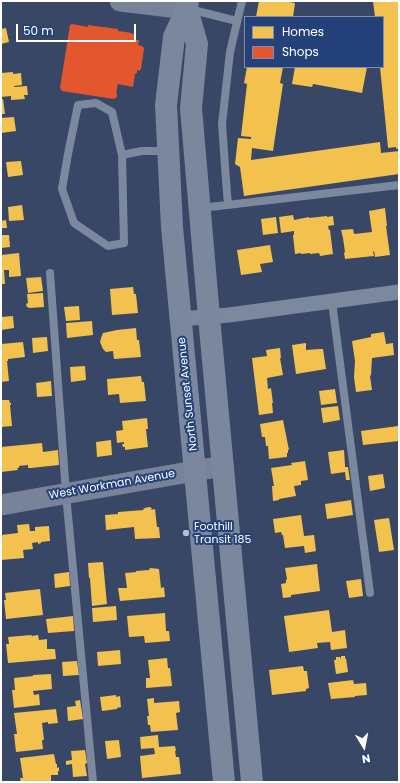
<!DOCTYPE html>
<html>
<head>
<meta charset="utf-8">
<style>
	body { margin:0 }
	#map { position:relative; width:400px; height:783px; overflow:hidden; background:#384766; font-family:Poppins,sans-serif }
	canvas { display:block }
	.frame { position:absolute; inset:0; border:2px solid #fff; pointer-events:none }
	.legend { position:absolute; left:244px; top:16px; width:140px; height:52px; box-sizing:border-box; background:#24417a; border:1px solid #7c8daf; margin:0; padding:5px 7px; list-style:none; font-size:12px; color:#fff }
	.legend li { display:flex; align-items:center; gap:8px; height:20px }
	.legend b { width:20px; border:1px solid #7c8daf }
	.north { position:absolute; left:344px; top:727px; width:40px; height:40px; -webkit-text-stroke:3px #24417a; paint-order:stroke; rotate:170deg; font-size:11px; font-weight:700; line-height:16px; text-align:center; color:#fff }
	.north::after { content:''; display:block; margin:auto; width:14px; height:18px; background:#fff; clip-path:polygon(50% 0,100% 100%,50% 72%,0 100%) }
	.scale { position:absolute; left:16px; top:24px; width:120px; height:18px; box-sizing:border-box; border:2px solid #fff; border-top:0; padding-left:5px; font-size:12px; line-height:14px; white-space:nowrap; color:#fff; -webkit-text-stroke:3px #24417a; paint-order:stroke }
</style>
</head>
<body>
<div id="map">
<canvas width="400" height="783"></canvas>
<div class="frame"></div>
<ul class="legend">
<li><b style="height:11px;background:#f2c14e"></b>Homes</li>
<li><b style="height:11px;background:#e4572e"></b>Shops</li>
</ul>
<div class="north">N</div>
<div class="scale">50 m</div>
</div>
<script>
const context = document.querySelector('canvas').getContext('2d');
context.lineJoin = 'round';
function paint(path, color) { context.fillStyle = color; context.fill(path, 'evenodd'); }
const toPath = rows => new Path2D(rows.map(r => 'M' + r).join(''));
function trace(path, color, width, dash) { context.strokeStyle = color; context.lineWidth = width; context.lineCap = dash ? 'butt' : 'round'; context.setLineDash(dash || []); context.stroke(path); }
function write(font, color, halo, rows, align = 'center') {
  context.font = font + ' Poppins,sans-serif'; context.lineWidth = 4; context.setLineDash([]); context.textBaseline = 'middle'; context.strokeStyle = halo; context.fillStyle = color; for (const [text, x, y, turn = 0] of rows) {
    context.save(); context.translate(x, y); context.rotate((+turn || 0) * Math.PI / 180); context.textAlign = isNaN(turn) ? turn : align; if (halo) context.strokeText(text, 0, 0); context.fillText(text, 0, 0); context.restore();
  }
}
paint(toPath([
	[259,1,284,1,295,3,293,17,256,17],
	[373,1,399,1,399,148,396,149,396,147,388,148,380,67,383,67,383,17,375,17],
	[6,28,9,42,1,44,1,29],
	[247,67,283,67,280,83,283,84,273,151,252,148,251,160,380,142,381,153,399,151,399,174,244,196,240,167,235,164,238,138,251,139,251,137,241,136,247,84,244,83],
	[295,67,367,67,362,93,313,84,312,87,292,84],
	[13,72,13,74,21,73,22,85,14,86,14,87,27,86,28,95,24,95,25,99,11,100,11,96,1,97,1,73],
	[1,99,3,99,5,114,1,114],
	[14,117,16,131,1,133,1,118],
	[21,161,23,175,8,177,6,162],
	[22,205,24,220,9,221,8,207],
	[385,208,387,226,386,226,390,255,375,257,374,251,373,252,374,256,345,259,344,253,345,252,343,238,341,230,353,229,354,234,372,232,369,211],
	[293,215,294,220,309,217,309,218,327,216,327,217,333,216,334,225,328,226,329,230,330,230,333,254,320,256,319,253,310,254,310,253,301,254,301,253,295,254,293,235,294,235,294,231,281,233,279,217],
	[276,217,278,233,263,235,261,219],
	[6,220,7,228,1,228,1,221],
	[1,235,9,235,10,247,1,248],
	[270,245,273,262,260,264,262,272,241,275,237,250],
	[19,253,21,276,9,277,9,270,4,270,5,284,1,284,1,255],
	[41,277,43,291,28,293,26,278],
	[133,287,134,294,136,294,138,313,112,315,110,289],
	[43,293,44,307,29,308,28,307,27,307,26,304,28,303,27,294],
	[79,306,80,320,66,321,64,307],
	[13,316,14,328,1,330,1,317],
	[92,321,93,335,67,338,66,323],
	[136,328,137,340,139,340,141,357,114,359,113,351,106,352,103,349,100,342,101,338,103,333,117,330],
	[384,332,386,344,393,343,394,355,372,358,371,375,370,376,372,390,356,392,354,377,355,361,352,341,371,337,371,334],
	[47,337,48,351,33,353,32,338],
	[23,342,25,357,8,359,8,361,7,361,9,381,1,382,1,344],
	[306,343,306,350,320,349,323,349,326,369,296,374,292,345],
	[280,348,281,358,280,358,283,375,267,378,268,389,271,388,273,403,272,403,273,413,259,415,252,358,267,356,266,350],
	[85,366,86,380,71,382,70,367],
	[141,376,142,382,144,382,146,401,120,403,119,394,108,395,107,379],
	[51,381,52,396,37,397,36,383],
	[335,389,337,403,321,405,319,391],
	[1,400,9,400,10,403,11,403,11,405,10,405,12,426,1,427],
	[338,406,340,420,323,423,321,408],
	[147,418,148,429,146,429,148,447,125,450,125,447,123,447,122,444,124,444,124,442,117,443,116,431,123,430,122,421],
	[283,420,289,450,288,450,288,453,287,453,287,457,269,459,268,446,266,446,265,437,262,437,260,424],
	[398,426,399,441,363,445,361,431],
	[111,440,112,455,97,457,96,442],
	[42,443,43,452,58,450,59,465,31,468,28,468,28,465,19,466,19,468,17,468,18,470,1,472,1,447],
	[344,450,345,465,345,467,348,467,350,480,346,480,345,472,331,474,328,452],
	[305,461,308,480,301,481,301,485,294,486,296,496,279,499,279,500,273,501,272,486,274,486,271,468,292,465,291,463],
	[383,474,385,488,370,491,368,476],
	[351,500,353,515,327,519,325,504],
	[149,507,152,508,151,510,155,509,157,527,159,527,160,538,135,539,134,527,106,530,105,515,118,514,118,512,144,510,143,509,145,508],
	[301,515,304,536,314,535,316,551,305,553,304,546,285,548,283,535,282,535,281,532,275,533,273,519],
	[389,518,394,550,379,552,374,520],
	[29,524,30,531,35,531,35,527,49,526,50,541,41,542,41,543,38,544,38,542,32,543,33,549,23,550,24,558,1,560,1,535,18,533,17,525],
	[103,562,107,604,92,606,90,578,89,578,88,563],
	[317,564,320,591,291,595,291,597,283,598,281,584,286,583,286,580,287,579,285,568],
	[150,568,159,569,161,588,164,587,165,597,120,601,118,588,127,588,125,573,136,572,136,571,149,570],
	[69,572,70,586,55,588,54,574],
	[361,579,363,596,349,598,346,581],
	[40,589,43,615,6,619,4,600,6,600,5,593],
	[116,606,117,620,93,622,92,608],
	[329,610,332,632,345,630,347,648,331,650,330,642,317,643,318,648,289,652,284,616],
	[165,613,166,631,169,631,170,641,145,643,144,636,129,637,127,616],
	[73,616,74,631,48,633,46,619],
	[31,635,32,636,38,635,39,640,47,639,47,649,55,649,56,659,8,663,6,644,9,644,8,637],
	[120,650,121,664,98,666,97,652],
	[341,656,345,656,345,659,346,658,348,672,336,674,334,660,336,660,336,657,340,657,341,659],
	[167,658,168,668,170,668,172,686,146,688,146,678,150,678,148,660],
	[77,661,79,675,63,676,62,662],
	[303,666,304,671,307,671,309,688,306,689,306,691,272,695,269,670],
	[51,674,52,689,33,691,34,695,39,694,40,705,14,708,12,690,15,690,14,678,33,676,33,675],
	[353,680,354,684,366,683,367,695,355,696,355,697,331,699,328,683],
	[116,695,116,697,120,696,121,707,117,708,117,709,102,711,100,697],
	[154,698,154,703,179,701,180,712,176,713,178,730,151,732,150,725,148,725,147,716,149,716,147,699],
	[80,700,83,719,68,721,67,707,76,706,75,701],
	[56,709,58,723,48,724,48,722,42,723,44,740,42,740,43,749,16,752,14,734,17,734,14,713],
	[158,735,159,747,175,746,176,751,175,751,176,757,179,757,181,774,142,778,140,756,155,754,154,748,141,749,140,737],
	[119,740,121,757,107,759,105,741],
	[85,750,87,763,85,764,87,776,73,777,72,764,66,765,66,761,72,760,71,751],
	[54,754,56,764,57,764,57,768,59,767,59,771,58,771,58,775,51,775,51,782,21,782,20,778,23,778,20,758]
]), '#f2c14e');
paint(toPath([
	[72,24,88,27,88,25,118,29,118,31,132,33,134,35,134,40,139,40,138,45,142,46,144,48,141,69,139,71,137,70,137,73,135,74,133,87,118,84,116,93,117,93,117,97,114,99,62,91,60,88,70,25]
]), '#e4572e');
trace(toPath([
	[189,9,237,21],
	[122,155,124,243,108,246,74,223,62,189,68,154,78,105,96,103,112,112,122,155,142,151,167,151],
	[228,205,226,180,222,124,230,52,242,1],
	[201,208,399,185],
	[50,273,66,494,93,782],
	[332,302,370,593]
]), '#7c889d', 8);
trace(toPath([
	[180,319,229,315,399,292]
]), '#7c889d', 15);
trace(toPath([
	[120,1,187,9],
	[1,505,223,466]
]), '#788399', 21);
trace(toPath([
	[188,1,187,9,174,37,166,105,172,227,224,782],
	[187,9,197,44,191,108,209,317,252,782]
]), '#7b879c', 22);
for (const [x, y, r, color] of [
	[186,533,4,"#b9bfc9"]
]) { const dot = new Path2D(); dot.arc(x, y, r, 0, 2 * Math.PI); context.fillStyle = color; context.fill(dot); trace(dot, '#24417a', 1.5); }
write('11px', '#fff', '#24417a', [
	["North Sunset Avenue",188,394,-96],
	["West Workman Avenue",112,485,-10]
]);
write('11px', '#fff', '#24417a', [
	["Foothill",194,527],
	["Transit 185",194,540]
], 'left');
</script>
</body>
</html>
